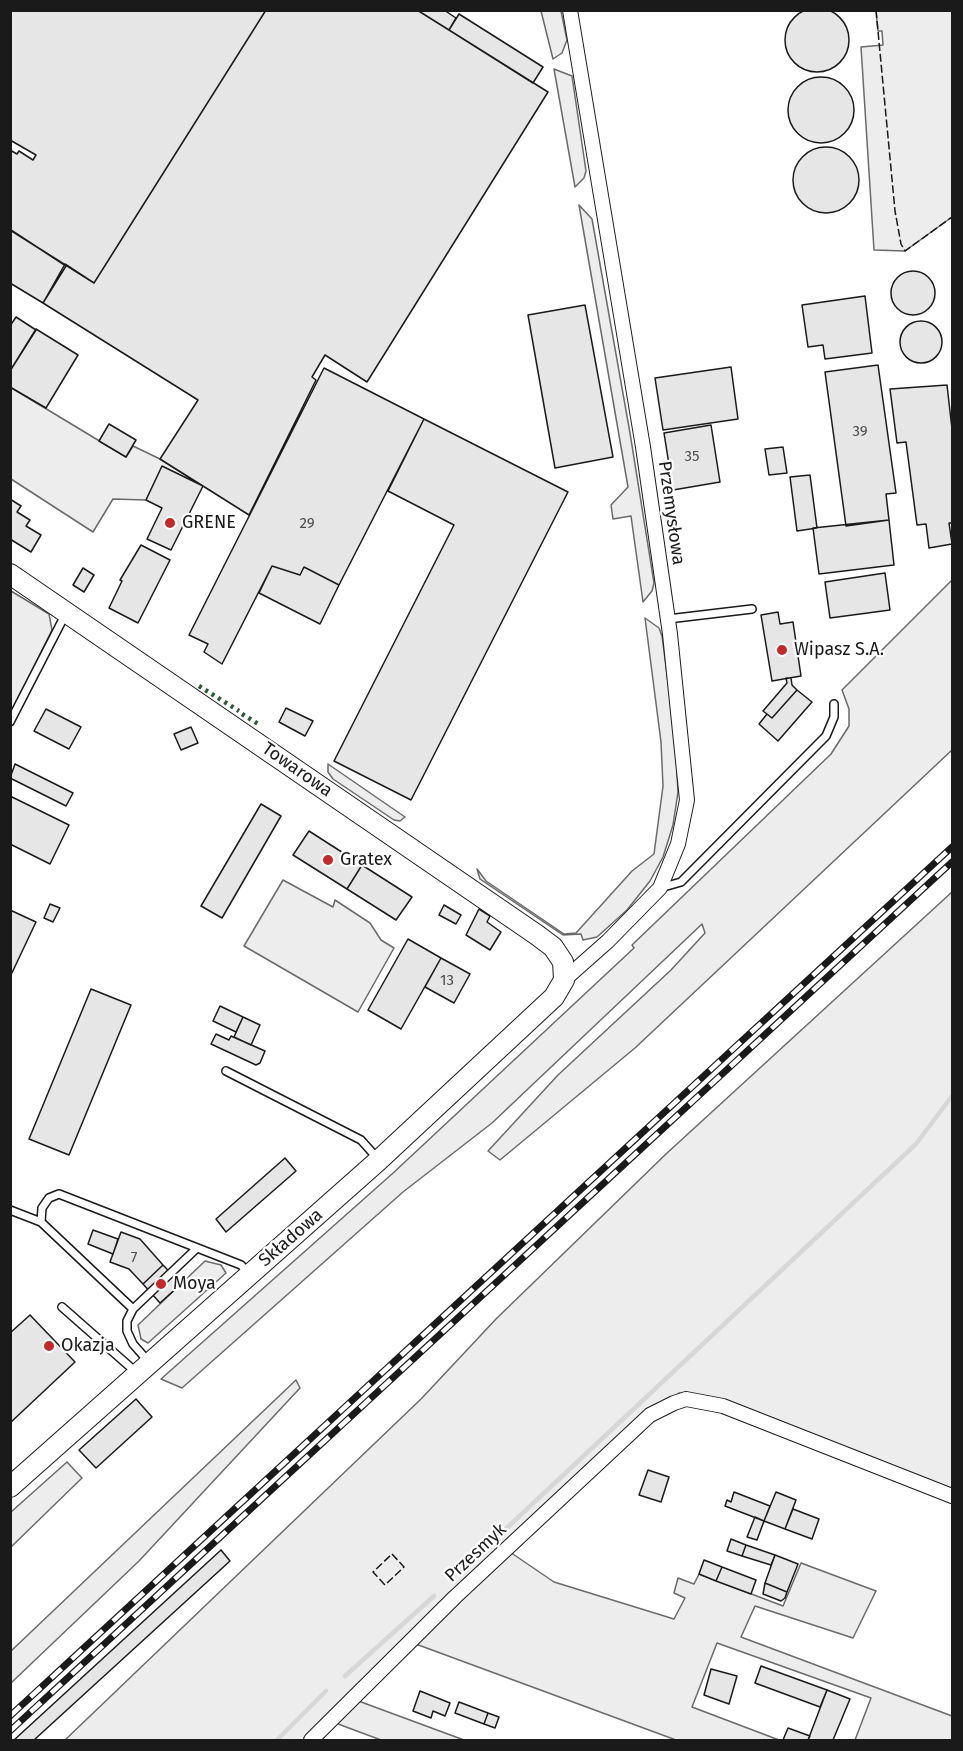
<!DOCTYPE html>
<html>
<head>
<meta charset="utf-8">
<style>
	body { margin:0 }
	#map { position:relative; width:963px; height:1751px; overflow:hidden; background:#fff; font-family:"Fira Sans",sans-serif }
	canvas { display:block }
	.frame { position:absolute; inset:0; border:12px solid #1a1a1a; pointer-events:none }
</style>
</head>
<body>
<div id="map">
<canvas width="963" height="1751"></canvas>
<div class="frame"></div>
</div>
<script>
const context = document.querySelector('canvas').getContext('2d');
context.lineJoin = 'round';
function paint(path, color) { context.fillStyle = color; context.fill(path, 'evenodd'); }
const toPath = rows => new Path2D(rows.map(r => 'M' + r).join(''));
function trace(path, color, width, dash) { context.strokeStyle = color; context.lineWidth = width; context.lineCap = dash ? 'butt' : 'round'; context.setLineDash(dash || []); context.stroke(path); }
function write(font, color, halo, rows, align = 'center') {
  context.font = font + ' "Fira Sans",sans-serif'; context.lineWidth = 4.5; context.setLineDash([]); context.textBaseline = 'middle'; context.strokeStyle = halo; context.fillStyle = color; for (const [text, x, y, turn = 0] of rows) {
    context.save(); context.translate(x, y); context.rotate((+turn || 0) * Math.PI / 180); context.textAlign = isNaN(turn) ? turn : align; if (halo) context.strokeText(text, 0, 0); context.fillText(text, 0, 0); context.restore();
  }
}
const built = toPath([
	[541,11,561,11,567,40,562,53,553,59,541,11],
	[876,11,952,11,952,217,905,251,874,250,861,47,883,45,882,31,878,31,876,11],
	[554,69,572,76,586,171,584,178,575,187,554,69],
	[579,205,592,219,630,433,654,583,652,591,643,602,631,516,613,519,611,505,628,487,579,205],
	[10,387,126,457,133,446,160,459,203,486,162,467,146,500,113,499,93,532,11,479,10,387],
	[952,580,952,750,635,1048,500,1160,488,1151,558,1075,671,970,705,933,702,924,492,1123,403,1192,182,1388,161,1379,392,1174,634,948,632,945,831,754,849,726,849,709,842,690,952,580],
	[11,591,49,614,52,630,11,713,11,591],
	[645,618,659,628,662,636,675,736,678,792,673,825,663,857,650,881,627,910,597,937,583,940,581,934,563,935,480,879,477,869,486,881,564,934,576,933,632,871,654,854,663,786,661,742,645,618],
	[328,764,405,817,400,821,394,820,333,779,328,772,328,764],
	[283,880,333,907,335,900,370,923,381,940,394,948,358,1012,244,946,283,880],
	[952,892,952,1495,729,1403,679,1393,510,1552,554,1582,674,1619,685,1598,674,1593,678,1578,694,1584,699,1574,783,1606,801,1563,876,1591,853,1638,755,1606,741,1637,952,1716,952,1740,855,1740,871,1698,717,1643,692,1707,779,1740,676,1740,413,1643,353,1699,464,1740,381,1740,330,1721,309,1740,65,1740,421,1399,496,1319,666,1154,952,892],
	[205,1261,221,1265,226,1273,148,1343,141,1339,138,1325,205,1261],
	[296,1380,300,1388,139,1561,11,1683,11,1651,296,1380],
	[67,1462,82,1478,11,1547,11,1512,67,1462]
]);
paint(built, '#ededed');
trace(built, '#6a6a6a', 1.5);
trace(toPath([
	[461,1571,916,1144,952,1096],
	[345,1676,434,1596],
	[277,1740,326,1691]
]), '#d7d7d7', 4.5);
const building = toPath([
	'785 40a32 32 0 1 1 64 0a32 32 0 1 1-64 0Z',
	[10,10,266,10,94,283,10,230,10,150,17,154,19,151,33,160,36,155,10,140,10,10],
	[266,10,417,10,548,92,367,382,325,355,312,377,316,380,249,515,160,459,198,400,43,303,65,264,94,283,266,10],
	[417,10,444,10,456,18,449,30,417,10],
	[459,14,543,67,533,83,449,30,459,14],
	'788 110a33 33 0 1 1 66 0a33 33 0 1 1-66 0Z',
	'793 180a33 33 0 1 1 66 0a33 33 0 1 1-66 0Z',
	[11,230,66,266,43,303,10,283,11,230],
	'891 293a22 22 0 1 1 44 0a22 22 0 1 1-44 0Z',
	[865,296,872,353,825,359,823,345,808,347,802,305,865,296],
	[585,305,613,457,555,468,528,315,585,305],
	[16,317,36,330,10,371,10,326,16,317],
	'900 342a21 21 0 1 1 42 0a21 21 0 1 1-42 0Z',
	[36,329,78,355,46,408,10,387,10,371,36,329],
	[878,365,896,493,886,494,889,520,846,526,825,372,878,365],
	[731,367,738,419,663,430,655,378,731,367],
	[324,368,424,419,339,585,304,567,300,575,272,566,222,664,204,652,208,644,189,635,324,368],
	[947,385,952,429,952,523,949,523,952,544,929,548,926,524,917,525,906,442,897,443,890,389,947,385],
	[424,419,568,492,411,800,334,761,454,525,388,491,424,419],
	[109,424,136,440,126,457,99,441,109,424],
	[711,425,720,482,673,490,664,433,711,425],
	[783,447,787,473,769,475,765,449,783,447],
	[162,466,203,486,171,550,147,539,162,508,146,500,162,466],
	[810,475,817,528,797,531,790,477,810,475],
	[10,499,21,506,17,512,30,520,26,526,41,535,31,552,10,539,10,499],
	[889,520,894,565,819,574,813,528,889,520],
	[141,545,170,560,138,623,109,608,122,581,120,580,141,545],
	[272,566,300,575,304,567,339,585,320,624,259,593,272,566],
	[83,568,94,575,84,592,73,585,83,568],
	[885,573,890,610,830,618,825,582,885,573],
	[778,612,780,624,793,622,801,676,772,681,761,615,778,612],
	[786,678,791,678,792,685,797,690,772,718,763,711,787,683,786,678],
	[797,690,812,702,778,741,759,724,767,714,772,718,797,690],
	[286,708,313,721,305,736,279,722,286,708],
	[46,709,81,727,69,749,34,731,46,709],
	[191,727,198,743,181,750,174,734,191,727],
	[15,764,73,793,66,806,10,778,15,764],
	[10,796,69,825,50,864,10,844,10,796],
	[261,804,281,816,222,918,201,906,261,804],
	[309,831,362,865,347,889,293,855,309,831],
	[362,865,412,897,396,920,347,889,362,865],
	[50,904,60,908,53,922,44,918,50,904],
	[444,905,461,915,456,924,439,915,444,905],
	[479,909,490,916,487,922,501,932,490,950,466,935,479,909],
	[10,910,36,922,10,977,10,910],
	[408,939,441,958,401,1029,368,1010,408,939],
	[441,958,470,974,454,1003,425,987,441,958],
	[91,989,131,1005,69,1155,29,1139,91,989],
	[220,1006,243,1017,236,1032,213,1021,220,1006],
	[243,1017,260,1025,251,1045,234,1037,243,1017],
	[216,1034,229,1040,231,1036,265,1051,260,1063,256,1065,211,1044,216,1034],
	[285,1158,296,1171,226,1232,216,1219,285,1158],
	[93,1230,118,1239,113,1254,88,1244,93,1230],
	[121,1232,140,1239,163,1265,143,1284,129,1269,110,1262,121,1232],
	[163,1265,181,1284,160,1303,143,1284,163,1265],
	[30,1315,75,1362,10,1423,10,1333,30,1315],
	[136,1399,152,1417,96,1468,79,1450,136,1399],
	[648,1470,669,1477,661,1502,639,1495,648,1470],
	[734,1492,770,1506,764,1521,725,1506,727,1500,731,1502,734,1492],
	[776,1492,796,1500,785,1529,764,1521,776,1492],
	[793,1509,819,1519,812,1539,785,1529,793,1509],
	[755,1517,764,1521,757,1540,747,1537,755,1517],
	[731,1539,746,1545,742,1556,727,1551,731,1539],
	[746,1545,775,1555,771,1565,742,1556,746,1545],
	[221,1550,230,1561,34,1740,14,1740,221,1550],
	[775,1555,798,1564,787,1592,765,1583,775,1555],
	[704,1560,722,1567,716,1581,699,1574,704,1560],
	[722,1567,756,1580,751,1594,716,1581,722,1567],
	[765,1583,787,1592,785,1598,781,1601,763,1594,765,1583],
	[761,1666,827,1690,820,1707,755,1683,761,1666],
	[711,1669,737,1676,729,1704,704,1695,711,1669],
	[827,1690,850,1699,833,1740,808,1740,827,1690],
	[420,1691,450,1703,445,1716,433,1711,431,1718,413,1711,420,1691],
	[459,1702,488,1713,484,1724,455,1713,459,1702],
	[488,1713,499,1717,495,1728,484,1724,488,1713],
	[788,1728,810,1736,808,1740,783,1740,788,1728]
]);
paint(building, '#e6e6e6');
trace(building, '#1a1a1a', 1.5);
const lane = toPath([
	[668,619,752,609],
	[10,722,65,615],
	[660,888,681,882,826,736,834,717,834,704],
	[226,1071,361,1140,378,1159],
	[10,1210,41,1222],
	[62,1307,137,1373],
	[133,1309,196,1249],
	[148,1361,133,1344,127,1331,127,1321,133,1309,41,1222,42,1208,49,1198,59,1194,241,1265,248,1272]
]);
const street = toPath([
	[564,980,608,941,660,888,678,844,687,800,670,634,643,447,570,10],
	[311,1740,455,1597,650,1415,674,1403,686,1399,723,1406,952,1496]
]);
const secondary = toPath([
	[10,574,537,935,553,947,563,962,564,980,554,997,379,1160,10,1487]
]);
trace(lane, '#1a1a1a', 10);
trace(street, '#1a1a1a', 16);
trace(secondary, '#1a1a1a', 22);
trace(lane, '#fff', 7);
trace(street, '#fff', 14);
trace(secondary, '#fff', 20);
const rail = toPath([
	[10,1716,952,847],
	[10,1731,952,862]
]);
trace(rail, '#1a1a1a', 7);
trace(rail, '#fff', 4.5, [14]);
trace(toPath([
	[199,686,239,711],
	[242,714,260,725]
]), '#2b5a34', 4.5, [3, 4.5]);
trace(toPath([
	[876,10,895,211,901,244,905,251,952,217],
	[392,1554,404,1567,385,1585,373,1572,392,1554]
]), '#1a1a1a', 1.5, [8, 3]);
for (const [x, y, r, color] of [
	[170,523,6,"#c62828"],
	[782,650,6,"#c62828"],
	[328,860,6,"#c62828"],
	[161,1284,6,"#c62828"],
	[49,1346,6,"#c62828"]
]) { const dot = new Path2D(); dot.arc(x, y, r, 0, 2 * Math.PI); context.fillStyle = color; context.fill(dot); trace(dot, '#fff', 2); }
write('15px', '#4d4d4d', null, [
	["39",860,432],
	["35",692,457],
	["29",307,524],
	["13",447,981],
	["7",134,1258]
]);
write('18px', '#1a1a1a', '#fff', [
	["Przemysłowa",671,513,82],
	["Towarowa",297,770,35],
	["Składowa",291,1238,-41],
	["Przesmyk",476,1553,-43]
]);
write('18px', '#1a1a1a', '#fff', [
	["GRENE",182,523],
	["Wipasz S.A.",794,650],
	["Gratex",340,860],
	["Moya",173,1284],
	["Okazja",61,1346]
], 'left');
</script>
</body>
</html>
